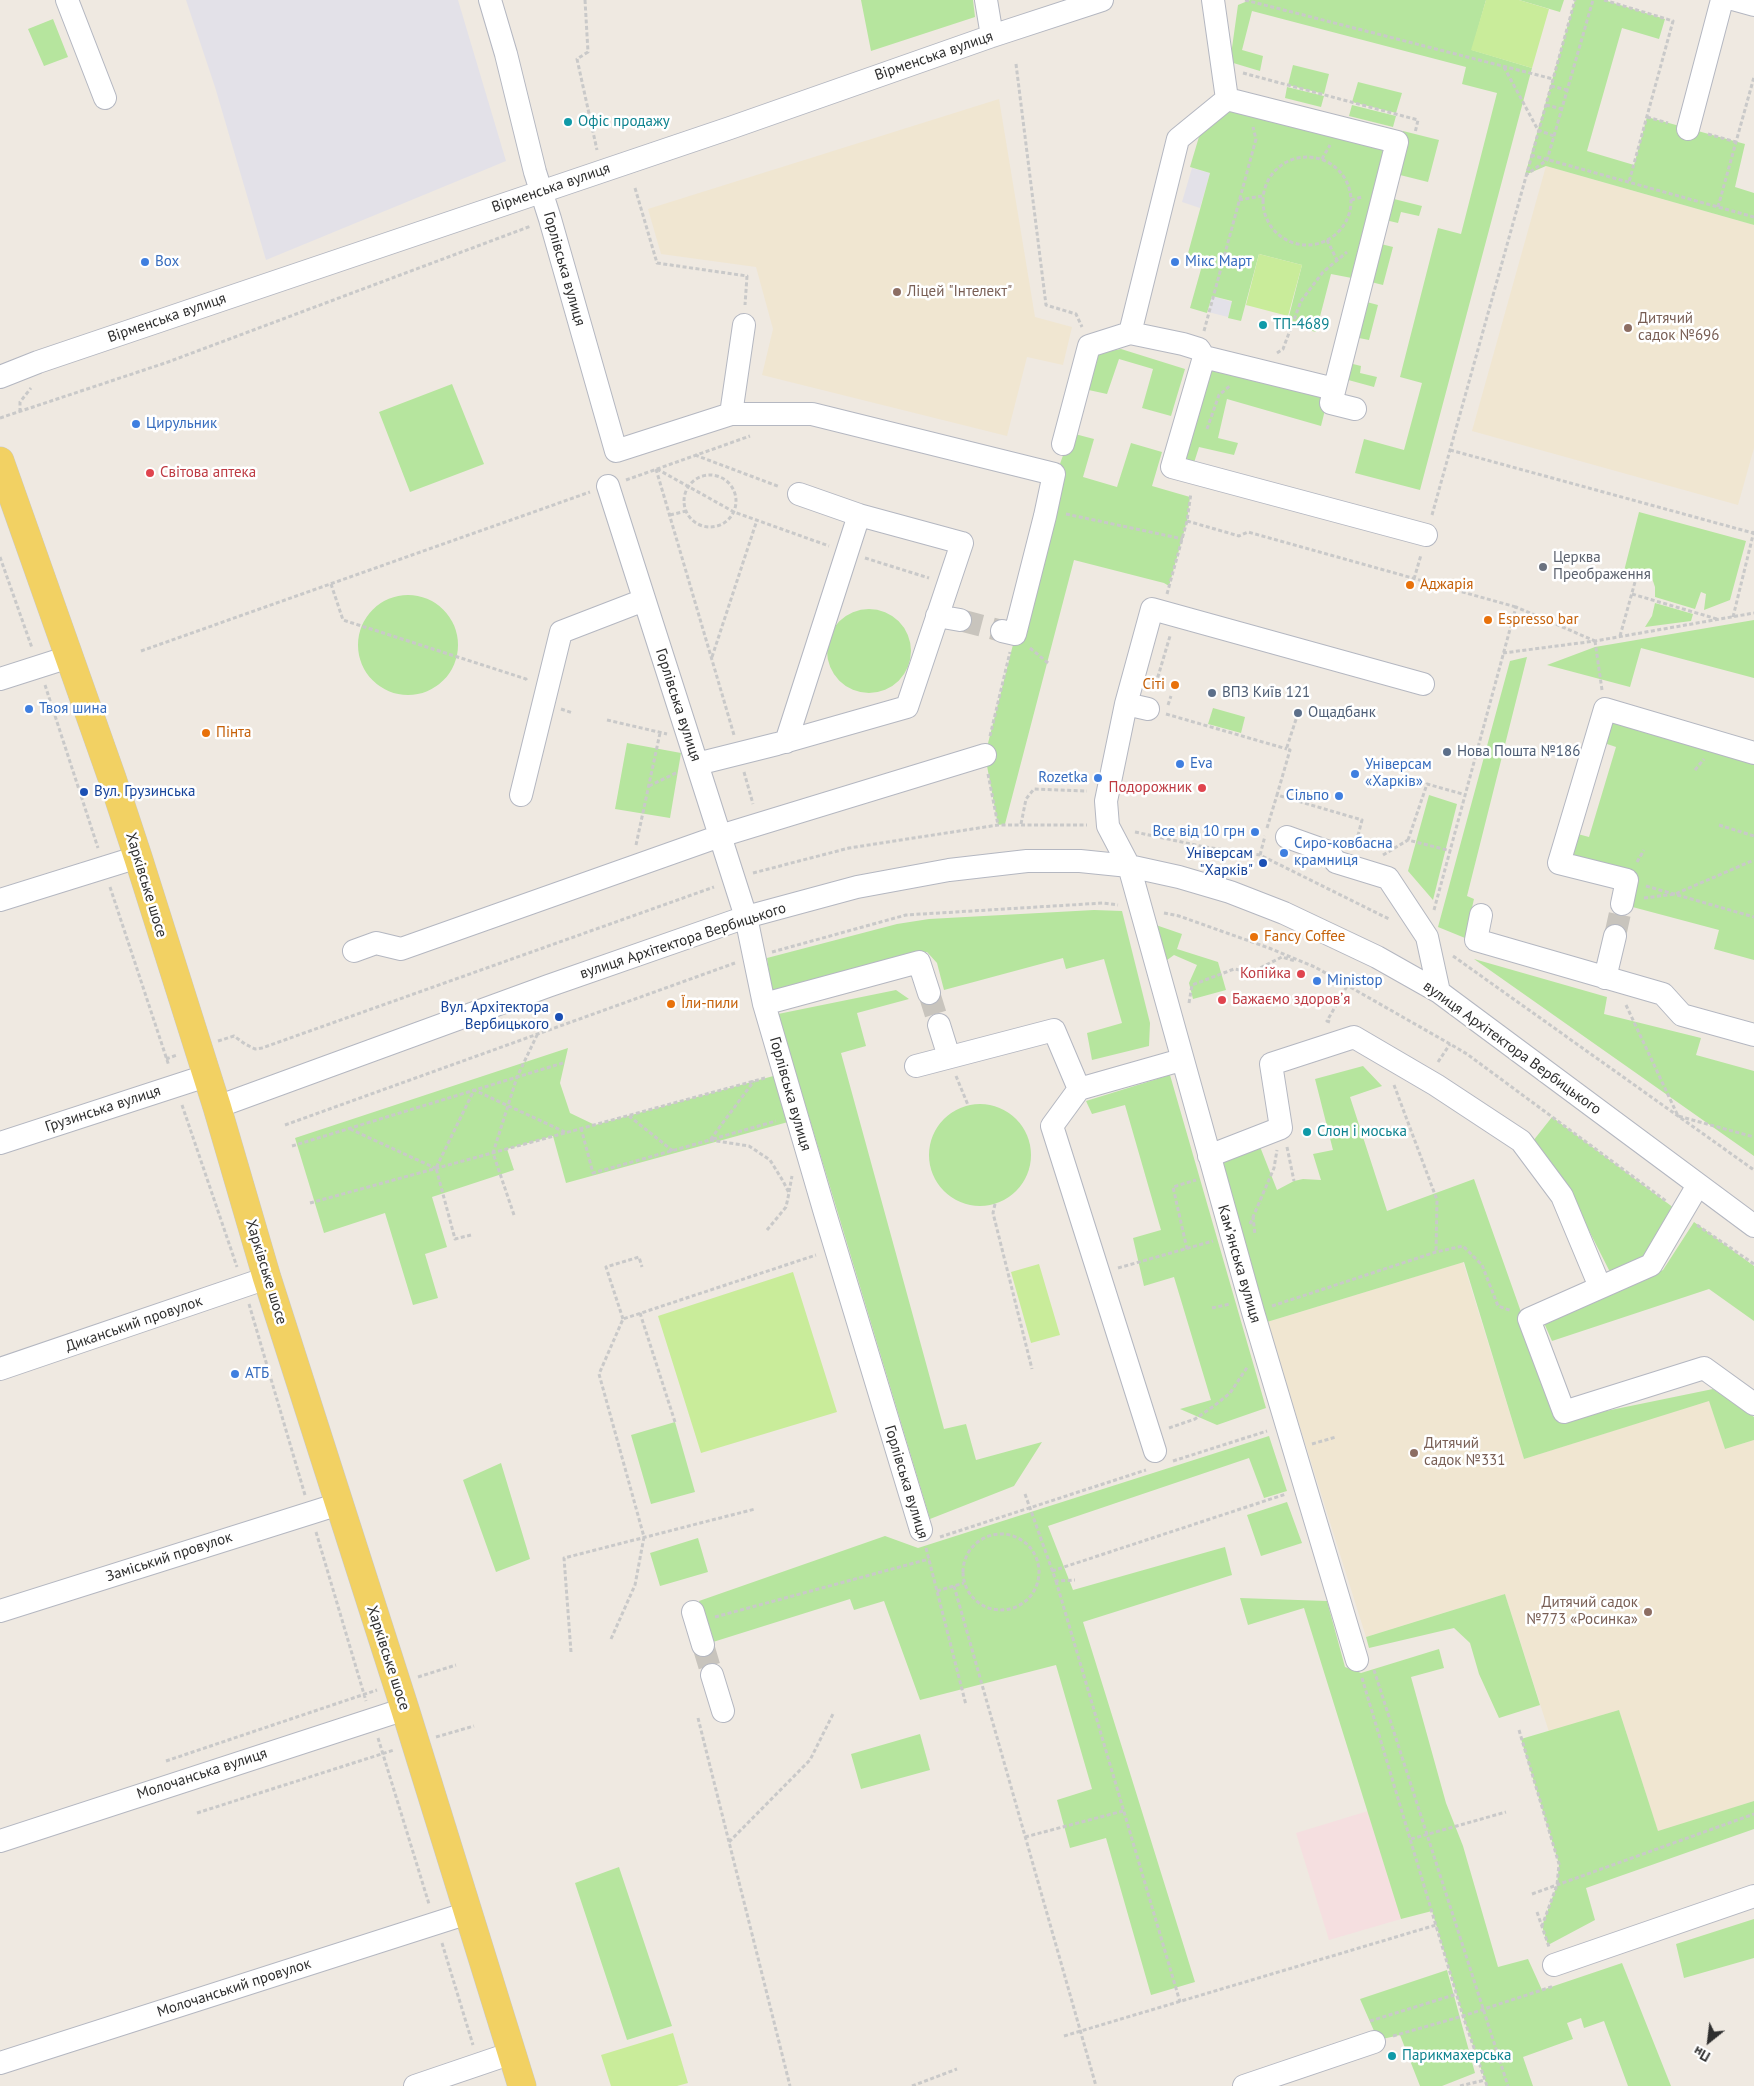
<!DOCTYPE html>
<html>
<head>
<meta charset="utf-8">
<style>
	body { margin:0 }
	#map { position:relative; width:1754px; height:2086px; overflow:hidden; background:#efe9e1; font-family:"PT Sans",sans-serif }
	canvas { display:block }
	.north { position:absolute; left:1684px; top:2016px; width:50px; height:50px; -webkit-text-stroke:4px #fff; paint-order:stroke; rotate:209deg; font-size:14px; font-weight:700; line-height:20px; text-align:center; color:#2e2e2e }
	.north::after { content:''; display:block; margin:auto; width:18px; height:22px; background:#2e2e2e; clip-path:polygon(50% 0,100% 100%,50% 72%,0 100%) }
</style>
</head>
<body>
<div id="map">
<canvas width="1754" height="2086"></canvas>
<div class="north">Пн</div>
</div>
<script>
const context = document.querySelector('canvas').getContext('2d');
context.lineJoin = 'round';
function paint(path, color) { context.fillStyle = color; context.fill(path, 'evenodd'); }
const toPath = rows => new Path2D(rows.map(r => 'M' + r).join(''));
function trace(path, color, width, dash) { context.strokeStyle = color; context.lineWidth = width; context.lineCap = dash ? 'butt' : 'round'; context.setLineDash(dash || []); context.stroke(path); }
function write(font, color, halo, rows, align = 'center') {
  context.font = font + ' "PT Sans",sans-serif'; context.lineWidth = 5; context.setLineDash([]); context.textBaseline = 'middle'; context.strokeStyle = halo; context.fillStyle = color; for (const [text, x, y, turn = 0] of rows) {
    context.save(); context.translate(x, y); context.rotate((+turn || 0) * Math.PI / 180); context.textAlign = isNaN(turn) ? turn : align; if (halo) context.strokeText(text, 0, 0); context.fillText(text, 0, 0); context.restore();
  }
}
paint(toPath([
	[186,0,458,0,506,161,266,260,215,87],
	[1192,168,1210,173,1200,208,1182,202],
	[1212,296,1232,302,1228,317,1208,312]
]), '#e3e1e8');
paint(toPath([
	[999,99,1035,317,1072,327,1063,365,1027,357,1007,436,762,375,773,329,756,267,661,254,648,209],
	[1546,166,1754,225,1754,448,1738,505,1472,431],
	[1463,1262,1524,1459,1709,1400,1725,1449,1754,1440,1754,1801,1658,1832,1619,1710,1549,1732,1505,1594,1366,1637,1267,1322]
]), '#f0e6d1');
paint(toPath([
	[1368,1811,1401,1919,1329,1940,1296,1833]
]), '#f5dfe0');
paint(toPath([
	[861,0,973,0,975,17,871,51],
	[1250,0,1486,0,1472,50,1532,68,1420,490,1355,473,1364,439,1404,450,1422,383,1400,377,1438,228,1461,234,1497,93,1462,84,1466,67,1252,11,1242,50,1263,56,1260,71,1230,62,1238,5],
	[1519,0,1564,0,1560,12],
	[1575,0,1604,0,1665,19,1659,39,1622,28,1587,151,1634,165,1647,117,1745,144,1735,187,1754,193,1754,225,1546,166,1525,175],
	[53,19,68,57,44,66,28,29],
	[1293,65,1329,74,1324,94,1288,85],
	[1358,82,1402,93,1396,113,1352,102],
	[1287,87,1324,96,1321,107,1285,98],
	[1221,104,1391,147,1357,279,1331,274,1316,332,1287,324,1302,265,1259,254,1241,321,1228,318,1232,301,1212,296,1207,313,1190,308,1203,262,1187,257,1210,173,1190,167,1201,130],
	[1352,105,1396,116,1393,127,1349,116],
	[1403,131,1439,140,1428,182,1392,173],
	[1386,197,1422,206,1419,216,1401,212,1398,223,1381,219],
	[1377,243,1393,247,1383,285,1367,281],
	[1363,301,1378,305,1369,340,1354,337],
	[1121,349,1185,369,1171,416,1142,408,1153,369,1119,359,1107,394,1084,389,1093,354],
	[1207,362,1329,394,1321,426,1227,399,1218,438,1238,443,1234,455,1199,447,1192,469,1176,465],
	[1345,362,1361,366,1360,373,1377,377,1374,387,1341,378],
	[452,384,484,464,410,492,379,412],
	[1071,433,1094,439,1083,477,1117,487,1131,443,1162,452,1152,486,1190,497,1187,521,1169,586,1164,583,1074,560,1005,824,998,825,985,755,1056,475],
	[1639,512,1746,541,1730,600,1704,610,1706,594,1701,592,1695,609,1655,597,1655,587,1652,578,1624,571],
	'358 645a50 50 0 1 1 100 0a50 50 0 1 1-100 0Z',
	[1655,603,1693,614,1691,621,1645,627,1652,616],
	'827 651a42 42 0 1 1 84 0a42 42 0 1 1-84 0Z',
	[1754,620,1754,678,1641,648,1630,687,1547,665,1595,647],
	[1527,657,1467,896,1474,899,1465,938,1438,927,1510,661],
	[1213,708,1245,717,1241,733,1208,724],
	[1610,715,1754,758,1754,960,1714,949,1719,930,1625,905,1633,875,1568,857,1574,833,1589,837,1616,747,1601,742],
	[627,743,681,753,670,818,615,809],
	[1429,795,1457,804,1433,900,1408,871],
	[1094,910,1122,911,1150,1023,1149,1046,1092,1060,1087,1033,1122,1023,1104,959,1066,969,1063,958,944,990,937,963,927,952,772,994,767,958,897,924,929,919],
	[1150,923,1182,934,1177,949,1218,962,1226,990,1193,999,1189,983,1197,965,1174,955,1163,963],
	[1474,959,1607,997,1604,1014,1701,1038,1696,1055,1754,1071,1754,1156],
	[896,990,909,999,857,1013,866,1046,841,1053,944,1429,966,1424,976,1460,1042,1442,1014,1486,930,1519,778,1014],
	[568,1048,560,1083,570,1113,595,1125,777,1075,788,1122,566,1183,553,1136,507,1149,514,1170,432,1197,447,1247,425,1254,438,1298,413,1305,385,1213,324,1233,295,1138],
	[1363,1066,1382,1086,1350,1097,1387,1211,1474,1179,1527,1329,1567,1419,1713,1389,1754,1417,1754,1440,1725,1449,1709,1401,1524,1459,1464,1262,1267,1322,1219,1156,1257,1139,1277,1190,1294,1181,1303,1179,1321,1180,1313,1154,1333,1150,1315,1079],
	[1170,1075,1266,1408,1217,1425,1180,1409,1211,1400,1174,1277,1144,1286,1133,1238,1161,1230,1125,1105,1092,1114,1086,1101],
	'929 1155a51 51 0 1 1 102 0a51 51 0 1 1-102 0Z',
	[1552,1117,1678,1211,1647,1261,1611,1274,1571,1195,1533,1141],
	[1694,1222,1754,1266,1754,1321,1709,1289,1552,1341,1544,1323,1663,1270],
	[675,1422,695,1492,651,1504,631,1435],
	[1269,1436,1287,1491,1264,1498,1249,1458,1048,1526,1073,1590,1225,1547,1232,1575,1083,1622,1195,1982,1151,1995,1106,1838,1070,1848,1057,1800,1092,1789,1056,1665,920,1700,884,1601,854,1610,850,1599,713,1642,699,1601,885,1536,918,1548],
	[501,1463,530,1559,496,1572,463,1480],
	[1287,1502,1302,1543,1261,1556,1247,1515],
	[698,1538,708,1572,660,1586,650,1553],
	[1505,1594,1540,1705,1499,1718,1479,1674,1470,1643,1454,1628,1369,1648,1366,1637],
	[1240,1598,1327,1601,1345,1667,1361,1673,1439,1649,1444,1668,1411,1677,1446,1803,1463,1846,1498,1967,1528,1959,1542,1990,1622,1963,1671,2086,1628,2086,1604,2021,1584,2028,1581,2018,1567,2023,1573,2039,1523,2057,1533,2086,1487,2086,1463,2016,1432,1911,1401,1919,1304,1608,1248,1625],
	[1619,1710,1658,1831,1754,1801,1754,1829,1586,1888,1595,1920,1548,1945,1542,1926,1557,1885,1559,1864,1521,1739],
	[920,1734,930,1770,861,1789,851,1754],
	[619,1867,672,2026,627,2040,575,1883],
	[1754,1919,1754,1958,1684,1978,1676,1944],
	[1447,1970,1475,2073,1442,2086,1420,2086,1400,2035,1378,2040,1360,1999]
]), '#b6e59e');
paint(toPath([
	[1486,0,1519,0,1549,9,1532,68,1471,50],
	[1259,254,1302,265,1288,316,1246,305],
	[1039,1264,1060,1335,1031,1343,1011,1272],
	[793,1272,837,1412,701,1453,658,1316],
	[673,2033,688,2083,677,2086,611,2086,601,2055]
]), '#c9ec9a');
trace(toPath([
	[960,620,1002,631],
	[1615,936,1622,904],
	[929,993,939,1025],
	[703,1645,712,1675]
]), '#c8c4bd', 22, [22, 11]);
const minor = toPath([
	[67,0,105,98],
	[490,0,506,54,535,172,550,219,616,451,731,414,744,325],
	[986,0,992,36],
	[1213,0,1227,99],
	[1736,0,1754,5],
	[1227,99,1397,142,1331,403,1355,409],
	[1688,129,1722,0],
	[1130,333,1178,139,1227,99],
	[1204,357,1334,389],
	[0,377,38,362,730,128,992,36,1102,0],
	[731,414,812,414,1054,474,1045,516,1015,634,1002,631],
	[1063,444,1089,346,1130,333,1183,344,1199,349,1204,357,1172,467,1426,535],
	[608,486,746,917,764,1004,825,1213,921,1530],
	[937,616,960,620],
	[0,679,69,657],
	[1126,704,1148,709],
	[786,742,859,515],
	[697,764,777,744,907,707,962,543,859,515,799,494],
	[521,795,561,632,644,600],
	[1287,837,1329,852,1336,862,1388,878,1427,937,1439,992],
	[0,900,138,857],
	[1622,904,1627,880,1559,863,1605,709,1754,753],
	[1481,915,1476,940,1663,994,1682,1015,1754,1035],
	[354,951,376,943,401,949,720,836,985,755],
	[1605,978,1615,936],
	[764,1004,919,962,929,993],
	[939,1025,949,1057],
	[916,1066,1054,1030,1079,1089,1052,1126,1155,1451],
	[1079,1089,1181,1060],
	[217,1107,548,986,746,917,857,887,949,870,1027,861,1080,861,1129,866,1179,877,1230,892,1284,913,1377,957,1439,992,1754,1226],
	[0,1143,206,1076],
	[1209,1156,1281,1128,1271,1064,1354,1037,1436,1085,1521,1141,1562,1196,1600,1287],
	[1698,1185,1651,1265,1529,1319,1564,1412,1704,1368,1754,1404],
	[0,1369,267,1278],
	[0,1611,339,1504],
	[693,1612,703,1645],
	[1357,1660,1253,1312,1129,866,1108,826,1106,801,1126,704,1152,609,1423,684],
	[712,1675,723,1711],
	[0,1841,405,1709],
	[1554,1965,1754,1896],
	[0,2063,468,1913],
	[415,2086,512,2053],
	[1244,2086,1374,2042]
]);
const major = toPath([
	[0,461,112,778,138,857,217,1107,267,1278,405,1709,522,2086]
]);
trace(minor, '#b4b7c1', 24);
trace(major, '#c9c9c9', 29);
trace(toPath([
	[585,0,588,52,577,59,597,150],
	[1245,0,1553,79],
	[1604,0,1673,21,1629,182],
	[1016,64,1046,305,1076,314,1082,327],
	[1504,67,1538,130,1554,136,1547,160,1526,175],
	[1243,73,1418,120,1415,133],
	[1551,86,1567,90],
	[1546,105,1562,109],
	[1647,117,1668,123],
	[1708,134,1736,142],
	[1554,136,1593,0],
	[1531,155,1754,217],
	'1263 201a44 44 0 1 1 88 0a44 44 0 1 1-88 0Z',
	[1322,159,1330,145],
	[635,188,657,263,747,276,745,305],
	[1239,200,1262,196],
	[1351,200,1362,197],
	[1718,207,1754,77],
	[1327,240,1337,260],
	[1204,331,1256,139,1253,127],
	[1277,353,1283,349,1301,301,1323,272,1347,252],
	[20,412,20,402,31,388],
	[0,418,168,362,531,226],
	[1207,429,1219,395,1231,385],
	[1450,450,1753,533],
	[695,455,780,487],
	[656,469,734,735],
	[657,469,734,512,829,546],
	'684 501a26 26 0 1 1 52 0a26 26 0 1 1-52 0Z',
	[626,480,750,436],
	[1066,514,1183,539],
	[670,515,686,511],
	[1432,515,1575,0],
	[1187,521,1239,536,1248,532,1516,607],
	[0,557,32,648],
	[865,558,929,578],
	[1414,579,1421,555],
	[331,584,343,620,526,679,528,682],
	[1167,594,1187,521,1191,493],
	[1632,594,1717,619],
	[1733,617,1754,531],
	[1620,636,1635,582],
	[1595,641,1602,690],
	[1030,648,1048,663],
	[141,651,590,492],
	[1503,653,1595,641,1754,613],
	[712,657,757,520],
	[45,685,98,848],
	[1154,690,1170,636],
	[1168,705,1171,696],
	[561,709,573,713],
	[1298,713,1287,747,1287,749,1290,750,1277,795,1362,820,1355,847],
	[1166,714,1287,749],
	[607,720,667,734],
	[990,736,1010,652],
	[1695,770,1704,759],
	[744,772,753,804],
	[988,774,998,825],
	[649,786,678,772],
	[1021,824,1026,799,1034,789,1087,791],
	[1719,825,1754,836],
	[1267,828,1277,795],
	[1135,832,1205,847,1260,855,1389,919],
	[1408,840,1427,784,1466,795],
	[636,845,660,733],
	[1260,855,1265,836],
	[1383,855,1408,840,1451,851],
	[1637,862,1644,850],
	[753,873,849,848,998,825,1087,825],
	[1646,886,1754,917],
	[110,887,169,1066],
	[1644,898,1675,894,1754,860],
	[1434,910,1516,607,1595,641],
	[1164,913,1179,916,1269,948,1315,967,1450,1044,1467,1054,1666,1201],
	[772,952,906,915,1103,903,1118,905],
	[1453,956,1754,1170],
	[1189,1003,1192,985,1234,969,1252,972,1282,957,1295,961],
	[1626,1005,1678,1116,1754,1137],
	[1330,1022,1327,1021,1347,986],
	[218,1041,234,1036,245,1044,255,1049,262,1048,714,887],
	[166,1059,177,1055],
	[1438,1062,1450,1044],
	[956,1076,968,1105],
	[1394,1085,1437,1200,1436,1252],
	[182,1105,237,1267],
	[629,1116,673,1151],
	[285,1125,735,963],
	[581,1128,593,1173,710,1140,754,1081],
	[350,1129,435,1168],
	[713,1139,776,1121],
	[710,1140,749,1146,770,1160,783,1181,789,1193,786,1207,767,1230],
	[292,1146,563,1063],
	[1287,1147,1294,1181],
	[789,1192,792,1176],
	[310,1203,765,1078],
	[995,1204,993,1213,1032,1369],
	[514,1215,493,1153,517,1077,538,1033],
	[1253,1216,1255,1235],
	[1250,1224,1274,1168,1277,1150],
	[1697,1225,1754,1264],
	[471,1235,455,1239,436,1168,474,1090,565,1132],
	[1187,1249,1173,1187,1196,1180],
	[1118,1268,1213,1241],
	[249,1304,305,1495],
	[1272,1306,1436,1252,1463,1246,1482,1265,1498,1306,1512,1311],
	[1212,1308,1230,1304],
	[640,1313,675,1422],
	[623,1319,606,1267,639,1257,642,1267],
	[1169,1428,1195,1419,1214,1406,1230,1393,1248,1366],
	[1312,1444,1336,1437],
	[1173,1461,1267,1431],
	[1025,1494,1056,1581,1075,1580],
	[316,1532,366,1701],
	'963 1572a38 38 0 1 1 76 0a38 38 0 1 1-76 0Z',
	[940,1537,1146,1470],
	[926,1548,966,1705],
	[1052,1571,1286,1494],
	[1056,1581,1180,2002],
	[954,1586,1096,2086],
	[937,1591,964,1583],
	[715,1617,929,1559],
	[611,1639,635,1585,644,1537,599,1374,623,1319,816,1255],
	[571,1652,564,1558,755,1509],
	[1374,1670,1508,2086],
	[418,1677,456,1665],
	[1362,1678,1463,2016,1487,2086],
	[698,1718,790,2086],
	[1519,1730,1559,1864,1557,1885,1542,1926],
	[436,1737,474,1726],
	[378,1738,429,1904],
	[166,1761,377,1690],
	[197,1813,394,1750],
	[1025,1837,1123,1811],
	[1411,1839,1506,1812],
	[729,1842,810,1760,834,1712],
	[1532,1894,1754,1814],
	[1537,1912,1549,1947],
	[442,1943,473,2045],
	[1370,2021,1457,1994],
	[1064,2036,1436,1925],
	[1393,2036,1463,2016,1554,1986],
	[912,2086,957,2069],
	[1460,2086,1485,2080]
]), '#c9c9c9', 3, [4, 2.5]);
trace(minor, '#fff', 22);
trace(major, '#f2d163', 28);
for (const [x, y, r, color] of [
	[568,122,5,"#0f9aa8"],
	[145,262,5,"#3f7fe0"],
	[1175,262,5,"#3f7fe0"],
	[897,292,5,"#8d6e63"],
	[1263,325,5,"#0f9aa8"],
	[1628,328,5,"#8d6e63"],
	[136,424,5,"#3f7fe0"],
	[150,473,5,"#e0444e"],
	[1543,567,5,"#6b7280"],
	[1410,585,5,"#e8710a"],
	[1488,620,5,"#e8710a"],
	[1175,685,5,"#e8710a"],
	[1212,693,5,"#5c6f8a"],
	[29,709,5,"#3f7fe0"],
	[1298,713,5,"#5c6f8a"],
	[206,733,5,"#e8710a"],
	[1447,752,5,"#5c6f8a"],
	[1180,764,5,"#3f7fe0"],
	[1355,774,5,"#3f7fe0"],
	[1098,778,5,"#3f7fe0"],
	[1202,788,5,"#e0444e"],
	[84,792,5,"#1a4fb4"],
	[1339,796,5,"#3f7fe0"],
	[1255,832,5,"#3f7fe0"],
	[1284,853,5,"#3f7fe0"],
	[1263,863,5,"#1a4fb4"],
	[1254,937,5,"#e8710a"],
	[1301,974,5,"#e0444e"],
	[1317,981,5,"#3f7fe0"],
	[1222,1000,5,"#e0444e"],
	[671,1004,5,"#e8710a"],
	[559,1017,5,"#1a4fb4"],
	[1307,1132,5,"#0f9aa8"],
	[235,1374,5,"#3f7fe0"],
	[1414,1453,5,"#8d6e63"],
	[1648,1612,5,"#8d6e63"],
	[1392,2056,5,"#0f9aa8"]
]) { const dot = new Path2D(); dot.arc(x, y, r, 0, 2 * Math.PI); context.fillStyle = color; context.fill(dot); trace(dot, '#fff', 2); }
write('15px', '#2e2e2e', '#fff', [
	["Вірменська вулиця",934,56,-19],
	["Вірменська вулиця",551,188,-19],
	["Горлівська вулиця",564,269,74],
	["Вірменська вулиця",167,318,-19],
	["Горлівська вулиця",678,705,72],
	["Харківське шосе",146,885,73],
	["вулиця Архітектора Вербицького",683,941,-18],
	["вулиця Архітектора Вербицького",1512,1048,36],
	["Горлівська вулиця",790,1094,74],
	["Грузинська вулиця",103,1109,-18],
	["Камʼянська вулиця",1239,1264,74],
	["Харківське шосе",266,1272,73],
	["Диканський провулок",134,1324,-19],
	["Горлівська вулиця",906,1482,73],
	["Заміський провулок",169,1557,-18],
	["Харківське шосе",388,1658,72],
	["Молочанська вулиця",202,1774,-18],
	["Молочанський провулок",234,1988,-18]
]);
write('15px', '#0d838f', '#fff', [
	["Офіс продажу",578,122],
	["ТП-4689",1273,325],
	["Слон і моська",1317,1132],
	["Парикмахерська",1402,2056]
], 'left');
write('15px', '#366cbe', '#fff', [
	["Box",155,262],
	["Мікс Март",1185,262],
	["Цирульник",146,424],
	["Твоя шина",39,709],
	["Eva",1190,764],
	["Універсам",1365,765],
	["«Харків»",1365,782],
	["Rozetka",1088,778,"right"],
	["Сільпо",1329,796,"right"],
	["Все від 10 грн",1245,832,"right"],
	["Сиро-ковбасна",1294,844],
	["крамниця",1294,861],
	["Ministop",1327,981],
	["АТБ",245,1374]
], 'left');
write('15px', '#785e54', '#fff', [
	["Ліцей \"Інтелект\"",907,292],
	["Дитячий",1638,319],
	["садок №696",1638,336],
	["Дитячий",1424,1444],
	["садок №331",1424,1461],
	["Дитячий садок",1638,1603,"right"],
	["№773 «Росинка»",1638,1620,"right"]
], 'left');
write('15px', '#be3a42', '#fff', [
	["Світова аптека",160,473],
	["Подорожник",1192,788,"right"],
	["Копійка",1291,974,"right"],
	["Бажаємо здоровʼя",1232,1000]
], 'left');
write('15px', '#5b616d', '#fff', [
	["Церква",1553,558],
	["Преображення",1553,575]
], 'left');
write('15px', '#c56008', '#fff', [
	["Аджарія",1420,585],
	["Espresso bar",1498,620],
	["Сіті",1165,685,"right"],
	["Пінта",216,733],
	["Fancy Coffee",1264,937],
	["Їли-пили",681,1004]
], 'left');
write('15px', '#4e5e75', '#fff', [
	["ВПЗ Київ 121",1222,693],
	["Ощадбанк",1308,713],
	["Нова Пошта №186",1457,752]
], 'left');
write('15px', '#164399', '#fff', [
	["Вул. Грузинська",94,792,"left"],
	["Універсам",1253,854],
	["\"Харків\"",1253,871],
	["Вул. Архітектора",549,1008],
	["Вербицького",549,1025]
], 'right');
</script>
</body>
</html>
